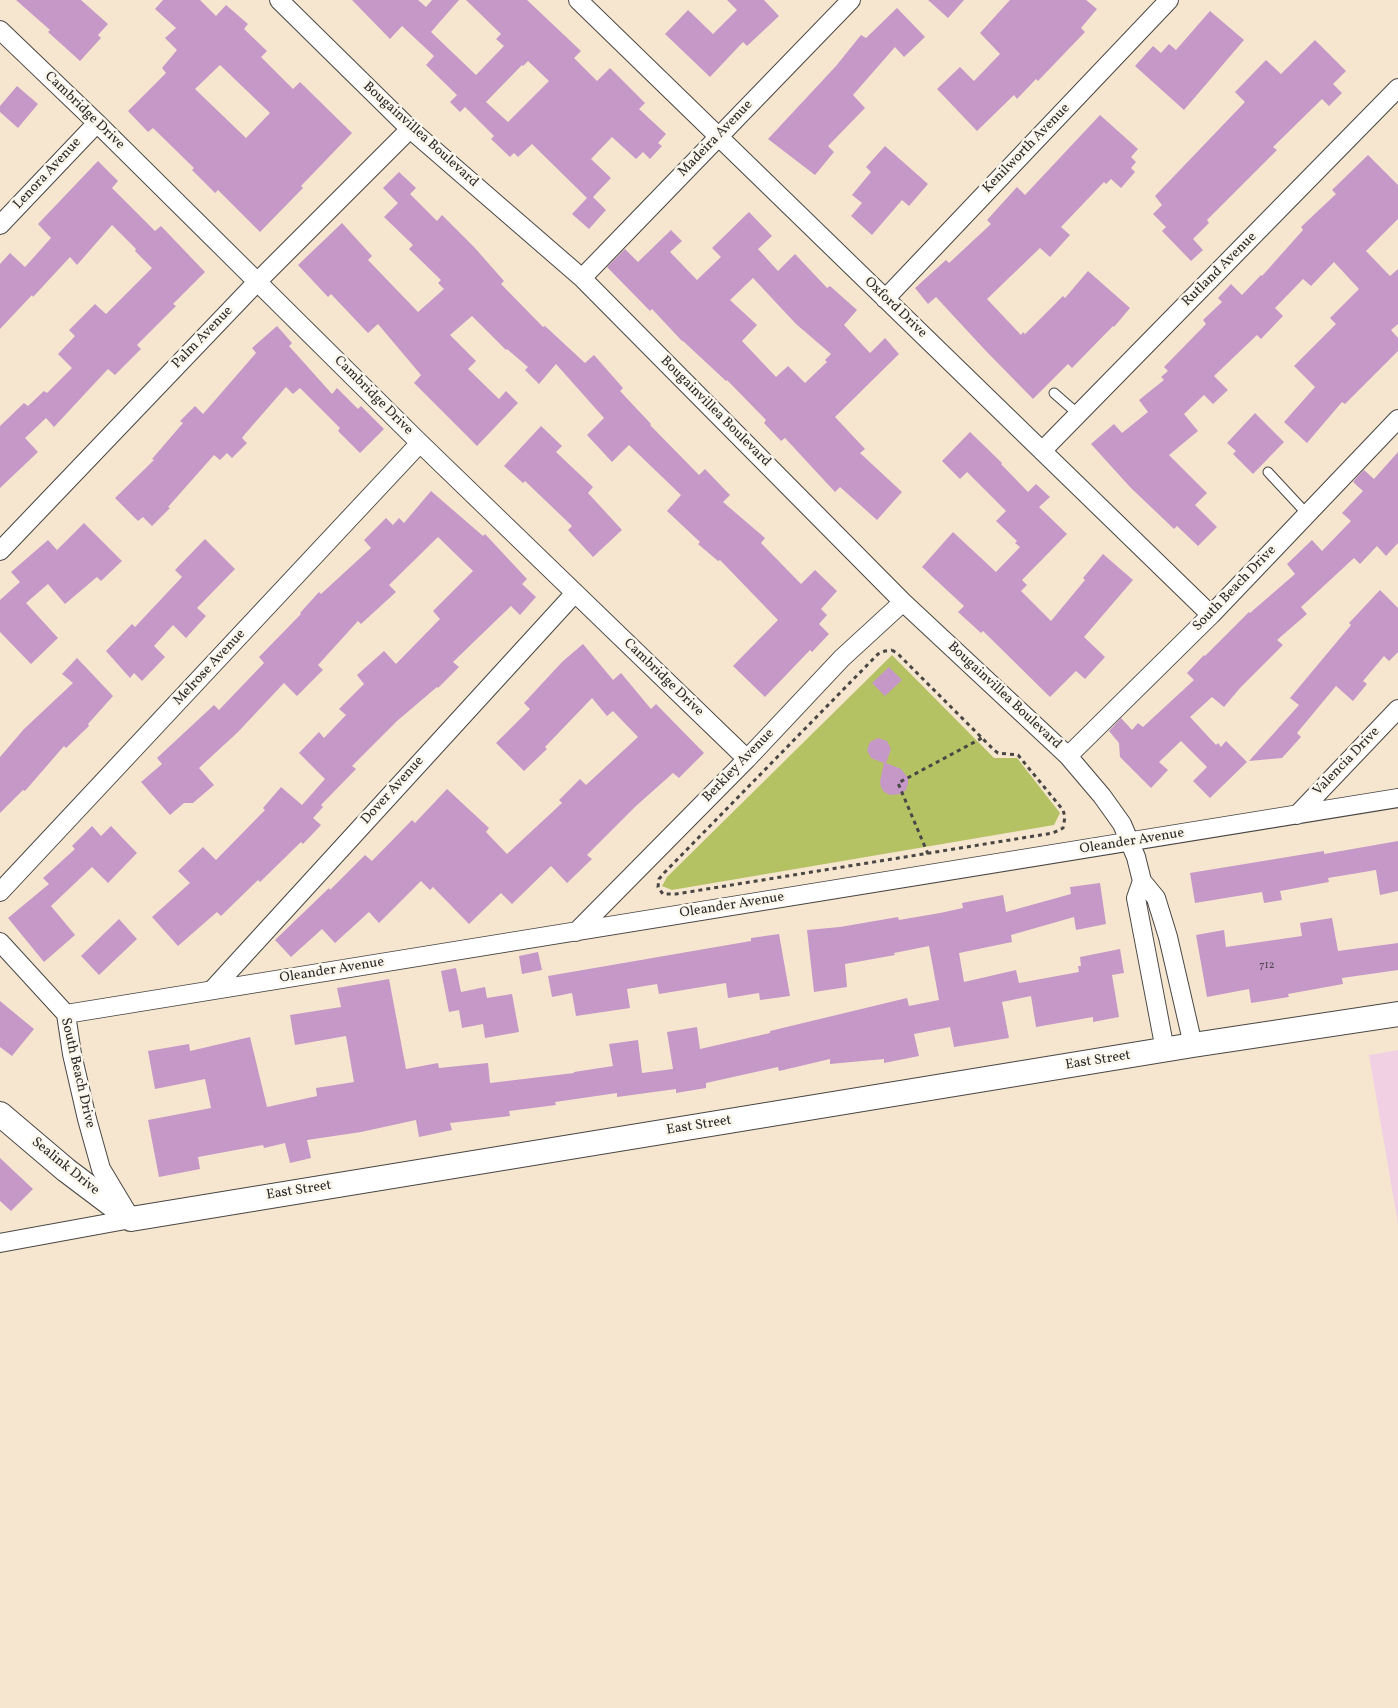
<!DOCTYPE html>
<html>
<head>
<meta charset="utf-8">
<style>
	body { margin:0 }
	canvas { display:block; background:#f6e6d0 }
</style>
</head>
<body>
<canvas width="1398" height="1708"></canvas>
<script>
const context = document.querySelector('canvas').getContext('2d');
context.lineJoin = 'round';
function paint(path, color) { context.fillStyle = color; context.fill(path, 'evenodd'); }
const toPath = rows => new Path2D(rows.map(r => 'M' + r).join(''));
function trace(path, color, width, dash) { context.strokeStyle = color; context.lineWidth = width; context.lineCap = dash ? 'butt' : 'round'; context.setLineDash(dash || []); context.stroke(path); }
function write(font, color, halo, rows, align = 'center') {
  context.font = font + ' Vollkorn,serif'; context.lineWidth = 5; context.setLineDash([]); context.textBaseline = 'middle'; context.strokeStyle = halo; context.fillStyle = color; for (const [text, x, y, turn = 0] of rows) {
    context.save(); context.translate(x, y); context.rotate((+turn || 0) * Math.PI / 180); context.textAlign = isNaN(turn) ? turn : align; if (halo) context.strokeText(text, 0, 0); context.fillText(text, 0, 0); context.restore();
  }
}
paint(toPath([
	[1398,1050,1398,1224,1369,1055]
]), '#f1d0e3');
paint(toPath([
	[892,655,994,758,1017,758,1060,813,1054,825,672,890,662,886,667,877]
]), '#b5c264');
paint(toPath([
	[16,0,81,0,108,24,98,35,101,38,80,61,48,32,50,30],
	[163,0,200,0,216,16,226,5,248,24,244,29,267,51,261,57,293,89,300,82,352,133,301,186,303,188,260,232,218,190,215,193,192,170,194,168,153,128,148,132,128,111,166,73,162,68,177,50,165,38,176,28,155,9],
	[220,65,270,113,246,138,195,89],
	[352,0,418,0,426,7,432,0,459,0,431,32,476,75,504,46,496,39,501,34,466,0,527,0,581,51,574,58,597,81,610,68,645,103,639,109,666,134,658,143,662,146,650,159,643,152,636,159,612,137,591,159,611,178,593,197,606,210,589,229,572,214,587,198,532,144,518,157,514,153,510,157,491,139,494,136,465,107,460,112,450,102,457,95,426,65,434,56,402,26,390,39],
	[528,61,549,81,508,122,486,102,522,65,523,66],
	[727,0,764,0,779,16,747,46,743,42,710,77,665,34,688,10,713,34,737,10],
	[928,0,964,0,948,18],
	[1010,0,1086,0,1097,9,1081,28,1085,32,1038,81,1036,79,1017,99,1014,95,977,131,937,89,960,67,974,81,1000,54,980,33],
	[897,8,925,37,904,57,895,47,853,95,865,108,828,146,834,152,815,175,768,139,836,66,861,35,866,38],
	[1210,11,1244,40,1184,110,1135,66,1153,46,1161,53,1169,44,1176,50],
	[1315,40,1346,71,1333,84,1342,93,1329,106,1322,99,1273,147,1277,150,1207,220,1209,223,1193,239,1203,250,1191,261,1162,231,1166,227,1153,214,1162,205,1155,196,1245,102,1235,92,1266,60,1281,74],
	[17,86,38,104,18,128,0,112,0,106],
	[1100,115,1138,149,1131,157,1136,162,1131,168,1135,172,1121,188,1111,179,1106,184,1104,182,1061,227,1070,235,1050,257,1040,248,987,299,1021,335,1023,332,1025,334,1063,296,1065,298,1088,271,1130,308,1114,327,1113,326,1072,368,1068,364,1033,399,985,350,936,297,928,304,915,288,946,260,949,263,991,224,987,220,1017,187,1025,195],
	[885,146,928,184,909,206,902,200,872,235,851,216,862,203,852,195,871,172,866,167],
	[1368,155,1398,185,1398,219,1366,251,1390,276,1398,269,1398,324,1391,330,1398,338,1398,351,1345,404,1342,402,1307,443,1284,422,1315,387,1294,366,1336,324,1330,318,1359,289,1334,262,1311,286,1303,279,1275,308,1283,316,1261,339,1257,335,1214,376,1228,390,1213,404,1204,395,1184,414,1198,431,1169,455,1207,493,1195,505,1217,527,1198,546,1177,526,1174,529,1130,487,1091,444,1114,424,1122,433,1148,412,1139,400,1164,380,1161,377,1168,371,1164,367,1206,324,1203,320,1222,302,1218,298,1231,284,1242,295,1261,275,1262,276,1303,230,1301,227,1336,194,1332,190],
	[98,161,118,181,112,188,155,231,161,226,205,272,173,304,176,306,137,345,141,349,115,375,108,369,54,427,46,418,25,438,38,452,0,488,0,426,24,403,28,406,44,391,47,393,72,368,58,354,75,336,69,330,95,304,106,314,152,268,135,251,136,249,112,225,77,265,70,257,33,297,32,295,0,329,0,264,10,253,25,267,51,238,38,224],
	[399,172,416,188,410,194,437,221,442,215,474,247,504,281,501,284,543,327,545,326,585,363,594,355,623,388,620,391,651,424,650,425,699,475,705,469,730,495,723,502,765,538,761,543,801,584,815,570,837,591,821,609,827,615,819,624,829,634,812,652,810,650,765,697,733,666,778,620,720,560,718,561,698,544,700,542,667,511,681,495,629,445,612,462,587,435,604,418,556,364,539,384,525,370,528,367,507,349,506,350,472,316,450,335,476,361,468,369,499,399,506,391,518,403,477,446,414,383,421,375,378,324,368,333,331,294,328,297,298,265,342,223,372,256,368,260,418,312,444,289,438,283,441,280,409,249,413,245,384,217,398,203,383,188],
	[749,212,772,236,758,249,778,271,795,254,827,288,830,286,857,310,844,325,870,353,885,338,899,354,835,417,865,449,860,453,902,492,877,520,840,487,835,492,785,438,781,441,764,423,766,420,727,380,726,381,683,341,682,341,652,309,650,311,607,267,625,249,638,262,671,230,682,241,670,252,697,280,721,257,712,248],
	[753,278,796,324,831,354,825,360,827,362,805,383,788,366,776,377,742,341,757,325,730,300],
	[277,326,292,343,289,346,332,394,337,388,358,409,361,406,384,429,360,453,338,431,340,428,300,388,293,394,286,387,245,434,242,438,247,443,232,458,227,453,220,460,214,455,168,507,170,508,152,526,143,517,138,521,115,498,154,460,152,459,183,423,180,421,195,406,203,414,256,353,252,348],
	[1255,413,1284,442,1253,474,1233,454,1236,451,1227,443],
	[541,426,562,446,556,452,593,487,588,493,622,530,593,557,568,530,572,526,525,481,523,483,504,466],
	[970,432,1002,463,1001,464,1028,492,1036,484,1050,497,1039,507,1067,534,1022,580,1027,585,1021,591,1051,621,1085,580,1083,578,1103,554,1133,580,1084,637,1105,657,1085,679,1076,671,1050,697,983,631,981,633,958,612,964,606,922,567,953,532,996,572,1020,547,1015,543,1017,541,996,521,1006,511,967,472,960,479,942,461],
	[1398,452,1398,543,1386,556,1377,546,1360,564,1354,558,1301,607,1307,614,1277,640,1283,645,1240,688,1224,707,1212,697,1190,717,1216,745,1218,743,1221,747,1226,741,1247,762,1210,798,1193,781,1207,767,1181,741,1159,762,1168,770,1151,788,1120,757,1119,743,1109,731,1121,718,1132,730,1138,723,1143,727,1194,680,1187,673,1204,655,1205,656,1249,612,1250,613,1295,574,1287,564,1312,540,1322,551,1351,521,1342,513,1363,491,1353,482,1358,476,1364,470,1374,479],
	[431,491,483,536,485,534,527,579,522,584,536,597,520,615,511,606,453,662,459,667,438,688,437,687,397,721,352,766,356,769,321,805,323,807,313,818,321,825,303,844,301,842,260,882,258,880,221,916,217,912,178,946,152,917,190,883,178,871,203,847,216,860,265,810,263,808,281,787,302,805,325,779,299,753,319,732,324,738,346,715,339,709,364,684,357,675,384,651,396,664,440,619,433,611,473,571,438,537,389,585,396,592,361,624,358,621,318,665,323,670,297,696,284,683,238,732,199,768,214,785,193,803,184,803,170,815,141,782,162,764,157,758,214,705,219,710,264,663,259,657,301,614,300,613,319,592,321,594,371,548,364,540,386,518,393,525,399,518,404,523],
	[84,523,122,561,101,581,97,577,65,604,48,584,26,603,58,638,31,664,0,632,0,600,20,582,11,572,48,540,57,550],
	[205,539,235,569,197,608,206,616,186,638,173,625,154,646,165,657,142,681,134,673,130,678,106,651,132,624,135,627,182,577,175,570],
	[1380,590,1398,608,1398,652,1389,661,1384,656,1363,681,1367,684,1353,701,1336,686,1297,733,1301,737,1282,758,1249,761,1299,705,1290,698,1351,625,1349,623],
	[583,644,613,680,621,673,651,709,656,704,704,753,679,778,673,773,636,806,587,855,592,859,567,883,551,866,512,904,501,893,469,924,433,887,430,890,421,881,379,923,369,912,335,943,322,929,291,957,275,940,329,888,330,890,365,855,372,861,412,820,415,823,447,789,489,828,486,832,507,854,562,803,559,800,580,779,586,785,638,737,613,711,607,716,592,698,545,747,547,749,524,771,496,743,530,709,524,703,562,662],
	[77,658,113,696,88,724,89,726,66,748,64,746,25,791,23,790,0,813,0,757,24,729,73,683,62,674],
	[889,667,902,680,885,696,872,683],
	[878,738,887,741,891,749,886,763,901,769,908,778,908,784,906,790,901,794,890,795,884,792,881,787,880,781,884,763,871,758,867,750,870,742],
	[92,826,101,836,111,826,137,853,108,883,92,867,51,906,75,935,44,962,8,918,49,884,43,878,75,849,72,846],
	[1398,841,1398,891,1380,895,1376,870,1328,878,1329,882,1280,891,1282,900,1264,903,1262,892,1195,903,1190,873,1324,851,1324,854],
	[1100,883,1106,924,1076,930,1074,917,1011,935,1012,942,959,953,964,982,1016,970,1019,983,1079,972,1078,966,1081,966,1080,957,1120,949,1124,973,1112,975,1119,1017,1093,1022,1093,1017,1036,1027,1031,996,1002,1002,1009,1038,954,1047,950,1027,914,1034,919,1056,884,1063,884,1059,830,1064,830,1059,779,1071,778,1067,706,1083,706,1088,676,1093,676,1089,617,1097,617,1093,555,1102,556,1105,509,1111,510,1116,450,1123,452,1130,419,1137,416,1120,361,1132,307,1140,311,1158,290,1163,285,1143,264,1148,263,1145,198,1157,200,1169,159,1177,148,1120,211,1108,205,1079,155,1089,148,1051,189,1044,190,1051,250,1037,267,1107,317,1096,316,1088,354,1082,346,1036,295,1045,290,1015,341,1007,337,988,389,979,406,1069,438,1063,439,1068,488,1063,490,1083,574,1073,574,1072,613,1066,609,1044,638,1040,642,1073,673,1069,667,1032,697,1027,700,1049,770,1033,770,1031,907,998,909,1006,939,1000,929,946,894,953,895,955,845,964,847,987,814,992,807,930,840,927,898,917,899,920,940,913,963,908,962,903,1003,895,1006,912,1071,894,1070,887],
	[1332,918,1338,951,1398,943,1398,970,1342,978,1343,984,1288,994,1289,997,1251,1003,1249,989,1207,997,1196,935,1224,930,1226,947,1302,936,1300,923],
	[119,919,137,939,99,975,81,956],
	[779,934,790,996,760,1000,759,993,728,998,726,983,659,994,657,984,627,989,630,1008,576,1016,572,993,552,997,548,976,751,941,751,938],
	[538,952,542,970,522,974,519,956],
	[456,968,461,992,485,987,487,998,512,994,519,1032,485,1038,483,1024,462,1028,459,1010,449,1012,441,971],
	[0,1001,34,1029,12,1056,0,1047],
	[0,1158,33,1189,11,1211,0,1201]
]), '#c598c7');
const lane = toPath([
	[1054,393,1078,414],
	[1268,472,1307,514]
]);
const street = toPath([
	[279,0,410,129,582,278,903,602,1068,756,1102,796,1122,824,1136,857,1142,881,1156,898,1168,937,1193,1045],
	[578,0,1211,615],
	[0,30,97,123,420,443,747,759],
	[0,225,97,123],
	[582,278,851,0],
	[885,299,1169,0],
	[1042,451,1398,88],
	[0,551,258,281,410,129],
	[1068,756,1211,615,1398,419],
	[1297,815,1398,709],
	[1142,881,1136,898,1165,1050],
	[0,892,420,443],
	[576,932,747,759,842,658,903,602],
	[0,942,66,1014,72,1054,87,1119,101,1169,131,1219,0,1243],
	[212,990,575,593],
	[66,1014,1398,798]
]);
const secondary = toPath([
	[0,1114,66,1170,131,1219,1193,1045,1398,1014]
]);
trace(lane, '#494744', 11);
trace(street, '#494744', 20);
trace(secondary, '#494744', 26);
trace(toPath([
	[892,650,899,655,994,750,998,753,1018,755,1063,810,1065,817,1063,828,1053,833,676,894,663,894,660,890,658,887,659,879,664,873,878,654,885,651,892,650],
	[928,854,898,783,982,738]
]), '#494744', 3, [4, 4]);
trace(lane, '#fff', 9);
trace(street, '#fff', 18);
trace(secondary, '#fff', 24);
write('11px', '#524652', null, [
	["712",1267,966]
]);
write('14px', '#2b2b2b', '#fbf7ec', [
	["Cambridge Drive",84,111,44],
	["Bougainvillea Boulevard",420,135,42],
	["Madeira Avenue",716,139,-46],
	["Kenilworth Avenue",1027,149,-46],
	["Lenora Avenue",48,174,-47],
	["Rutland Avenue",1220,270,-45],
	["Oxford Drive",895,308,44],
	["Palm Avenue",203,338,-46],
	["Cambridge Drive",373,396,45],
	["Bougainvillea Boulevard",715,412,45],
	["South Beach Drive",1235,589,-46],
	["Melrose Avenue",210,668,-47],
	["Cambridge Drive",663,678,44],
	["Bougainvillea Boulevard",1004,696,43],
	["Valencia Drive",1347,762,-46],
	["Berkley Avenue",739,766,-46],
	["Dover Avenue",393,791,-48],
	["Oleander Avenue",1132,842,-9],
	["Oleander Avenue",732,906,-9],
	["Oleander Avenue",332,971,-9],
	["East Street",1098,1061,-9],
	["South Beach Drive",77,1073,77],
	["East Street",699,1126,-9],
	["Sealink Drive",65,1167,39],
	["East Street",299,1191,-9]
]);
</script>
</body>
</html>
